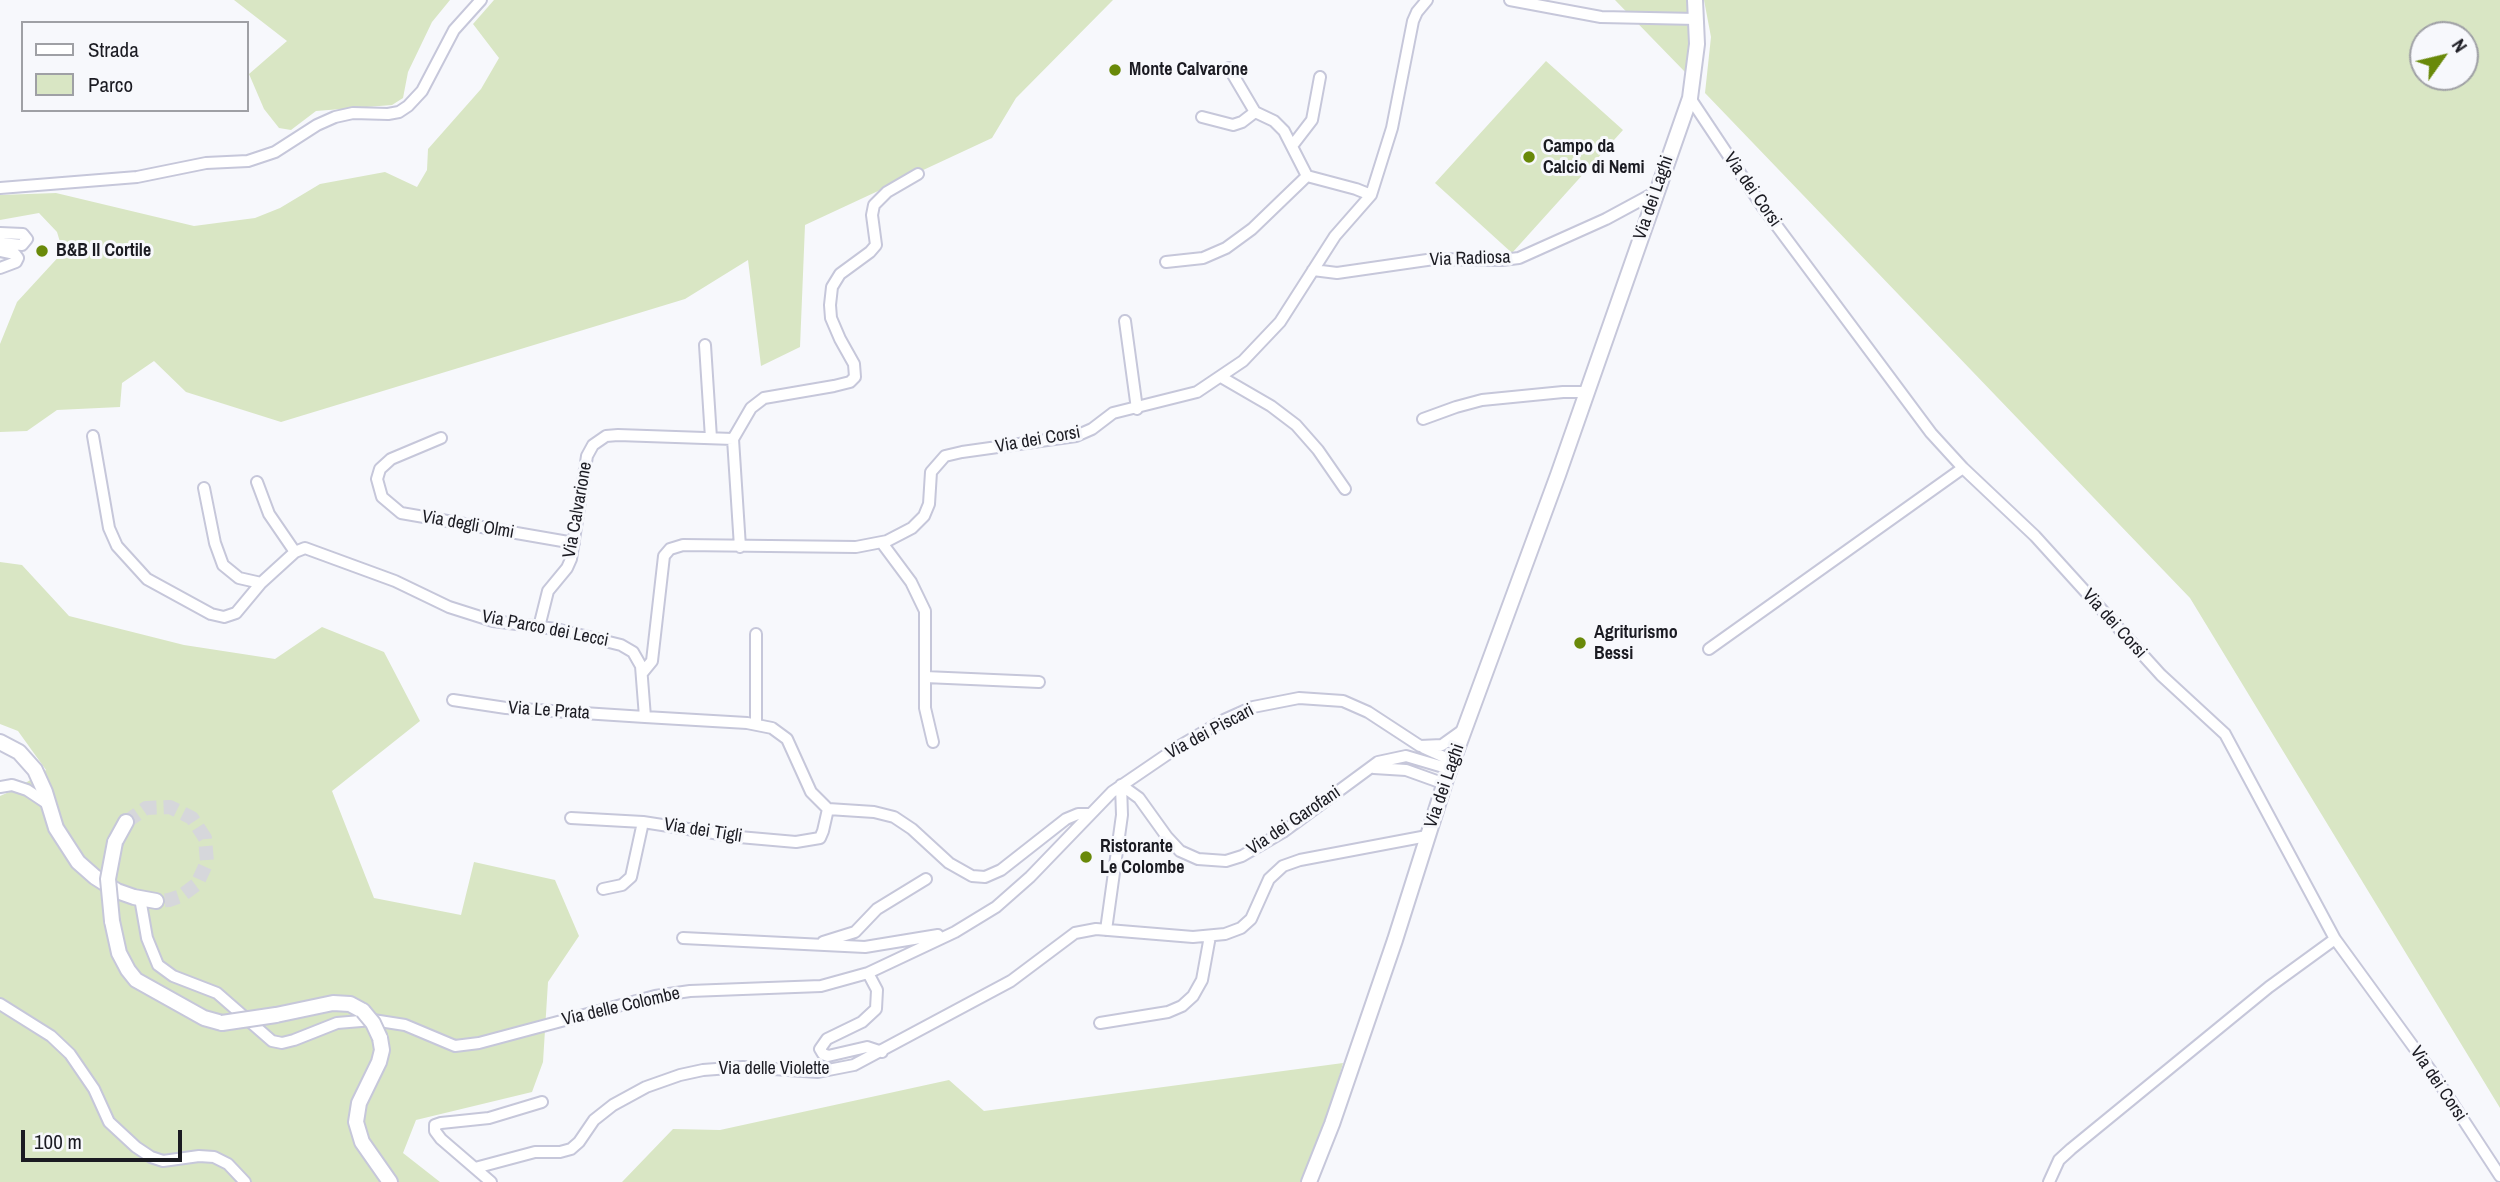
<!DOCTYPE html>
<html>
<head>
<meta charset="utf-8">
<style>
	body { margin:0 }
	#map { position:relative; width:2500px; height:1182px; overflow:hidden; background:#f7f8fc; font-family:"Archivo Narrow",sans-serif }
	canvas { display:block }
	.legend { position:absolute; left:21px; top:21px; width:228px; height:91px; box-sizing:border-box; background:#f7f8fc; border:2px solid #9fa0a5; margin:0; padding:9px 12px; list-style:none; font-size:21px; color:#1b1b22 }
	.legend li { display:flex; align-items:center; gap:14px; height:35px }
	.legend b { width:35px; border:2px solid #9fa0a5 }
	.north { position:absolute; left:2409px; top:21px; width:70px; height:70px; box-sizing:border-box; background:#f7f8fc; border:2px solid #9fa0a5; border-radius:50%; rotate:56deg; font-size:19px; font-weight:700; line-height:28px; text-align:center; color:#1b1b22 }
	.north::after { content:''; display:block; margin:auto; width:24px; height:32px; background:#698909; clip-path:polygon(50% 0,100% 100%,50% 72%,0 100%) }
	.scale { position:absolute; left:21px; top:1130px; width:161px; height:32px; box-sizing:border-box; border:4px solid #1b1b22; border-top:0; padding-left:9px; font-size:21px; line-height:24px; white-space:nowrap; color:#1b1b22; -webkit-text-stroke:5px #f7f8fc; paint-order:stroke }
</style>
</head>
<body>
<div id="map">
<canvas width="2500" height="1182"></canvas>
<ul class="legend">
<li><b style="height:9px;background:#fff"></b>Strada</li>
<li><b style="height:19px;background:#d9e6c4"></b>Parco</li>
</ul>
<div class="north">N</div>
<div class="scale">100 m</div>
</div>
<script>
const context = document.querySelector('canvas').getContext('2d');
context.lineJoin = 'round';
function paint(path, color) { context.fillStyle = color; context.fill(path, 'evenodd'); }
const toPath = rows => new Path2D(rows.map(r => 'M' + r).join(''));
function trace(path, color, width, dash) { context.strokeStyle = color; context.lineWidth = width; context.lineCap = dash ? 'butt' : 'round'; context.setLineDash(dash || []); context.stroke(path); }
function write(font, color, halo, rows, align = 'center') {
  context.font = font + ' "Archivo Narrow",sans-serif'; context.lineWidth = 6; context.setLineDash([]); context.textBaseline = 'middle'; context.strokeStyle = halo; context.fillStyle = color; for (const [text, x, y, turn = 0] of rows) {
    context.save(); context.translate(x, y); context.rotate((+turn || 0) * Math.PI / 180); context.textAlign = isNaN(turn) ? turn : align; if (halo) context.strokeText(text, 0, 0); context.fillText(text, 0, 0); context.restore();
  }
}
paint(toPath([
	[234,0,450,0,432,22,408,72,403,98,392,105,316,111,291,130,279,128,264,109,249,74,287,41],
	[494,0,1113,0,1016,98,992,138,805,225,800,347,761,366,748,260,685,299,281,422,186,392,154,361,122,383,120,407,57,410,27,431,0,432,0,344,17,302,63,252,57,232,39,213,0,220,0,195,56,193,194,226,255,218,280,208,320,184,385,172,417,187,427,170,428,149,481,89,499,58,473,24],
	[1615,0,1690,0,1690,36,1685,72],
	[1704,0,2500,0,2500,1108,2190,598,1705,93,1711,37],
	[2423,35,2465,35,2465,77,2423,77],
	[1546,61,1623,130,1512,253,1435,183],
	[0,562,22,565,69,616,184,645,275,659,322,627,384,652,420,721,332,791,374,898,461,915,474,862,555,880,579,936,548,982,543,1062,532,1092,416,1120,403,1153,440,1182,0,1182,0,796,16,789,46,770,18,731,0,724],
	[1343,1063,1330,1110,1302,1182,622,1182,673,1129,720,1130,949,1080,984,1111]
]), '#d9e6c4');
trace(toPath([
	[126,822,146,808,170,807,192,818,205,838,207,862,197,884,181,896,169,900,156,901]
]), '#d6d7db', 14, [14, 7]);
const minor = toPath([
	[1510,0,1601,17,1697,19],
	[1229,68,1255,112,1274,121,1284,131,1307,176],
	[1690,98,1762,206,1931,433,1963,468,2035,536,2161,675,2225,734,2335,939,2434,1075,2500,1176],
	[1202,117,1233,125,1242,122,1255,112],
	[1292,146,1312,120,1320,77],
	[1307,176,1356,189,1371,195],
	[0,188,137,177,206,163,248,161,275,152,317,125,335,117,353,113,388,114,399,112,408,106,422,91,454,30,481,0],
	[0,233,23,234,27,239,22,245,0,243],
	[0,251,15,254,18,258,16,262,0,268],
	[1166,262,1203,258,1226,248,1252,229,1307,176],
	[1313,270,1337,273,1434,259,1502,260,1519,258,1606,219,1656,192],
	[1125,321,1137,409],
	[705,345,711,438],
	[1221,377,1271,406,1296,425,1318,450,1345,489],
	[1423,419,1456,407,1482,400,1563,392,1586,392],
	[93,436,109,528,117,546,147,579,211,614,224,617,236,613,261,583,295,552,305,548,395,581,449,607,493,621,556,629,621,645,633,652,641,666,645,717,747,723,772,728,787,739,811,792,828,809,874,812,894,817,912,829,949,863,972,876,985,877,1001,870,1066,819,1078,814,1089,814],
	[441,438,391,459,380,469,377,479,382,497,401,513,574,543],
	[257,482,269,514,295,552],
	[204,488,215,543,223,565,239,578,261,583],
	[882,543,911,582,925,611,925,708,933,742],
	[740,547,733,439,751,408,764,398,834,386,850,382,855,377,854,364,840,339,831,318,830,305,832,287,840,274,870,252,876,245,872,215,874,205,887,192,918,174],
	[539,627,548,591,567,568,571,559,587,456,593,445,606,436,618,435,733,439],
	[756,634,756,724],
	[1709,649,1963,468],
	[643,672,652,661,664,556,670,549,683,545,856,547,887,541,912,528,924,516,929,504,931,472,945,456,962,452,1076,436,1092,429,1113,413,1197,392,1243,361,1280,322,1335,236,1371,195,1392,128,1413,21,1417,12,1427,0],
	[925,677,1039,682],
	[453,700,506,708,645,717],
	[1424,748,1453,761],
	[1374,768,1406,770,1445,784],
	[1121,785,1139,798,1167,837,1180,851,1198,859,1226,861,1242,856,1283,832,1378,762,1406,756,1450,769],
	[0,787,12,785,27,790,48,804],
	[571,818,643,822],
	[603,889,622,885,631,877,643,822,739,837,796,842,820,838,823,831,828,809],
	[140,898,147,938,158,965,173,976,217,993,272,1041,282,1043,294,1040,337,1023,373,1020,405,1025,455,1046,479,1043,655,996,690,991,821,986,868,973,955,932,996,907,1030,877,1112,792,1178,747,1224,720,1253,707,1299,698,1343,701,1368,712,1420,746,1442,745,1463,730],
	[1106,930,1122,815,1121,785],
	[683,938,865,947,938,935],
	[823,942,855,932,877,909,926,879],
	[868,973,877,990,876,1009,862,1022,827,1039,820,1049,823,1054,828,1056,867,1047,882,1052],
	[0,1004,51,1036,70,1054,94,1089,109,1122,136,1147,151,1157,163,1161,199,1156,214,1157,228,1164,245,1182],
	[1100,1023,1168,1012,1182,1006,1193,996,1202,980,1210,936],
	[475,1168,535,1152,560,1152,571,1149,579,1142,594,1120,613,1105,646,1087,680,1075,703,1070,743,1067,818,1072,854,1065,1011,981,1075,933,1096,929,1193,937,1225,934,1241,928,1251,919,1269,879,1283,866,1300,860,1427,836],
	[491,1182,441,1139,435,1131,435,1125,441,1123,489,1118,542,1102],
	[2049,1182,2059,1160,2071,1149,2269,987,2335,939]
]);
const major = toPath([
	[0,742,19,752,35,770,45,792,56,828,78,862,95,877,117,891,134,897,156,901],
	[115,842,126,822],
	[112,921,119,953,128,970,136,980,204,1018,222,1023],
	[276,1015,333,1003,350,1004,363,1011],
	[380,1038,382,1050,379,1062,359,1103,356,1122,362,1142,390,1182],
	[1309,1182,1332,1124,1395,940,1445,782,1558,475,1690,98,1697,44,1695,0]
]);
trace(minor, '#c6c7da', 14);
trace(major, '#c6c7da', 18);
trace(minor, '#fff', 10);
trace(major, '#fff', 14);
const majorBridge = toPath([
	[112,921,108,879,115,842],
	[363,1011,373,1023,380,1038],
	[222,1023,276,1015]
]);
trace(majorBridge, '#c6c7da', 18, []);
trace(majorBridge, '#fff', 14);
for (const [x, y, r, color] of [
	[1115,70,7,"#698909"],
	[1529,157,7,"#698909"],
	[42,251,7,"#698909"],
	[1580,643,7,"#698909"],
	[1086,857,7,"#698909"]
]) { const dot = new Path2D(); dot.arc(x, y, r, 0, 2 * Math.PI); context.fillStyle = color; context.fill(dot); trace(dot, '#f7f8fc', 2.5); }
write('bold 18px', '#1b1b22', '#f7f8fc', [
	["Monte Calvarone",1129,70],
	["Campo da",1543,147],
	["Calcio di Nemi",1543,168],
	["B&B Il Cortile",56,251],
	["Agriturismo",1594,633],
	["Bessi",1594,654],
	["Ristorante",1100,847],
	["Le Colombe",1100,868]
], 'left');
write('18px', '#1b1b22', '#f7f8fc', [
	["Via dei Corsi",1752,190,55],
	["Via dei Laghi",1654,198,-71],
	["Via Radiosa",1470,259,-2],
	["Via dei Corsi",1038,440,-10],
	["Via Calvarione",578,510,-80],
	["Via degli Olmi",468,525,10],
	["Via dei Corsi",2114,624,48],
	["Via Parco dei Lecci",545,629,11],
	["Via Le Prata",549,711,4],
	["Via dei Piscari",1210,732,-28],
	["Via dei Laghi",1445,786,-71],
	["Via dei Garofani",1294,821,-34],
	["Via dei Tigli",703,831,9],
	["Via delle Colombe",621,1007,-13],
	["Via delle Violette",774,1069],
	["Via dei Corsi",2438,1084,56]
]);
</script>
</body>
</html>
